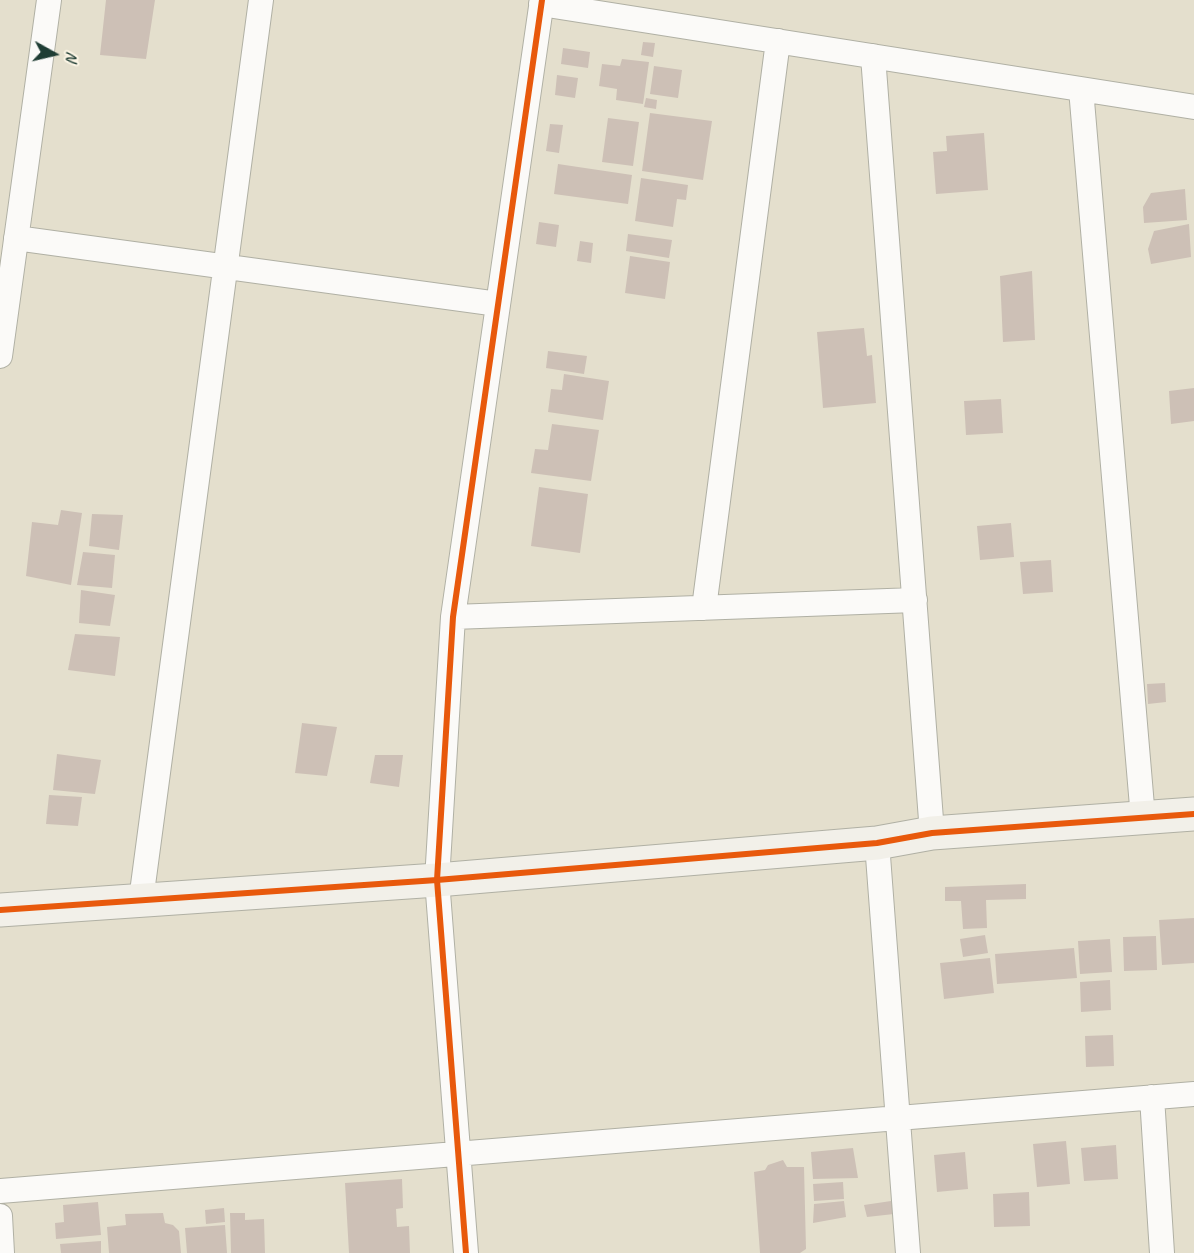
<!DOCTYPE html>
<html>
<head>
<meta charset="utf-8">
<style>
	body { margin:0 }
	#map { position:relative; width:1194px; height:1253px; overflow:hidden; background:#e4dfcd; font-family:Caveat,sans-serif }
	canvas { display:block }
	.north { position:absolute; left:24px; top:24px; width:60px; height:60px; -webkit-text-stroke:4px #fcf5e5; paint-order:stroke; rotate:98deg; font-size:16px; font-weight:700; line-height:24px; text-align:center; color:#1f3d34 }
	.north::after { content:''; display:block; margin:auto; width:21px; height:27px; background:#1f3d34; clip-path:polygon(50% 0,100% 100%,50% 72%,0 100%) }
</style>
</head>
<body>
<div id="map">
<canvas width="1194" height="1253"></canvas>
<div class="north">N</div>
</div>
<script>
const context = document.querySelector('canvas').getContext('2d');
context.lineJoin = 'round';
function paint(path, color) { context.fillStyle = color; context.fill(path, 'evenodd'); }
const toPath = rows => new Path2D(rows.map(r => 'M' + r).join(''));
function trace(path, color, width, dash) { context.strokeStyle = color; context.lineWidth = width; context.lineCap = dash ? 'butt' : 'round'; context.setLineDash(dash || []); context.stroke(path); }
paint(toPath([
	[106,0,155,0,146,59,100,55],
	[643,42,655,43,653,57,641,55],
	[563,48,590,52,588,68,561,64],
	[622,59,649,62,643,104,616,100,617,89,599,86,602,64,620,66],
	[654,66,682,70,678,98,650,94],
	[557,75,578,78,575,98,555,95],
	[646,98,657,100,656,109,644,107],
	[650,113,712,121,703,180,642,171],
	[608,118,639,122,633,166,602,162],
	[550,124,563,125,559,153,546,151],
	[984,133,988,190,936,194,933,152,947,151,946,136],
	[558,164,632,175,628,204,554,194],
	[641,178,688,185,686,200,677,199,673,227,635,221],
	[1185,189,1187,220,1144,223,1143,207,1151,193],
	[539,222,559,225,556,247,536,244],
	[1189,224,1191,257,1151,264,1148,249,1154,231],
	[628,234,672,240,669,258,626,251],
	[580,241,593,243,591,263,577,261],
	[630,256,670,262,665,299,625,293],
	[1032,271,1035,340,1003,342,1000,276],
	[864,328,867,356,872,355,876,403,823,408,817,332],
	[548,351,587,356,584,374,546,368],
	[564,374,609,381,603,420,548,412,551,389,562,390],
	[1194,388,1194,421,1171,424,1169,391],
	[1001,399,1003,433,966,435,964,401],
	[552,424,599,430,591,481,531,473,535,449,548,450],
	[539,487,588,494,580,553,531,546],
	[61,510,82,513,71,585,26,576,32,522,58,525],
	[92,514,123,515,119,550,89,546],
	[1011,523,1014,557,980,560,977,526],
	[83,552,115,555,112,588,77,585],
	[1051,560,1053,592,1023,594,1020,562],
	[81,590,115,595,110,626,79,623],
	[75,634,120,637,115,676,68,670],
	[1165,683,1166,702,1148,704,1147,684],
	[302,723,337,727,327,776,295,773],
	[57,754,101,760,95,794,53,790],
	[375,755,403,755,399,787,370,783],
	[49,795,82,797,78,826,46,824],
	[1026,884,1026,899,986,900,987,928,963,929,961,901,945,901,945,887],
	[1194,918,1194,963,1162,965,1159,920],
	[985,935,988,953,963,957,960,939],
	[1156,936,1157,970,1124,971,1123,937],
	[1110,939,1112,972,1080,974,1078,941],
	[1074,948,1077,978,997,984,995,954],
	[990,958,994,993,944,999,940,963],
	[1110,980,1111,1010,1081,1012,1080,982],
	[1113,1035,1114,1066,1086,1067,1085,1036],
	[1066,1141,1070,1184,1037,1187,1033,1144],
	[1116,1145,1118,1179,1084,1181,1081,1148],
	[853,1148,858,1178,813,1179,811,1152],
	[965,1152,968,1189,937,1192,934,1155],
	[783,1160,787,1167,804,1167,806,1249,800,1253,760,1253,754,1172,765,1170,768,1165],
	[402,1179,403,1208,396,1209,397,1227,409,1226,410,1253,349,1253,345,1183],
	[843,1182,844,1199,814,1201,813,1184],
	[1029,1192,1030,1226,994,1227,993,1194],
	[844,1201,846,1217,813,1223,814,1204],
	[891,1201,894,1214,867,1217,864,1205],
	[98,1202,101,1235,56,1239,55,1223,64,1222,63,1205],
	[224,1208,225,1222,206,1224,205,1210],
	[163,1213,165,1223,173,1225,179,1231,181,1253,109,1253,107,1227,126,1225,125,1214],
	[230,1213,245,1213,245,1220,264,1219,265,1253,231,1253],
	[225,1225,227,1253,187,1253,185,1228],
	[101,1241,101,1253,61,1253,60,1244]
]), '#cdc0b6');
const street = toPath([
	[541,4,1194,107],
	[873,56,932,833],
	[1081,89,1143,818],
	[16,238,498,304],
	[0,356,49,0],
	[704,608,778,41],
	[453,617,915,600],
	[877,843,908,1253],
	[141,900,261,0],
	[1152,1097,1162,1253],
	[0,1191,1194,1094],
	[0,1216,2,1253],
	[466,1253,437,880,453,617,542,0]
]);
const secondary = toPath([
	[0,910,437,880,877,843,932,833,1194,814]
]);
trace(street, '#b0b0a4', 26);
trace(secondary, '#b0b0a4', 35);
trace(street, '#fbfaf8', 24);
trace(secondary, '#f2f0e9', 33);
trace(toPath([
	[0,910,437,880,877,843,932,833,1194,814],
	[466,1253,437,880,453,617,542,0]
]), '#e8590c', 6);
</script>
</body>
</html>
